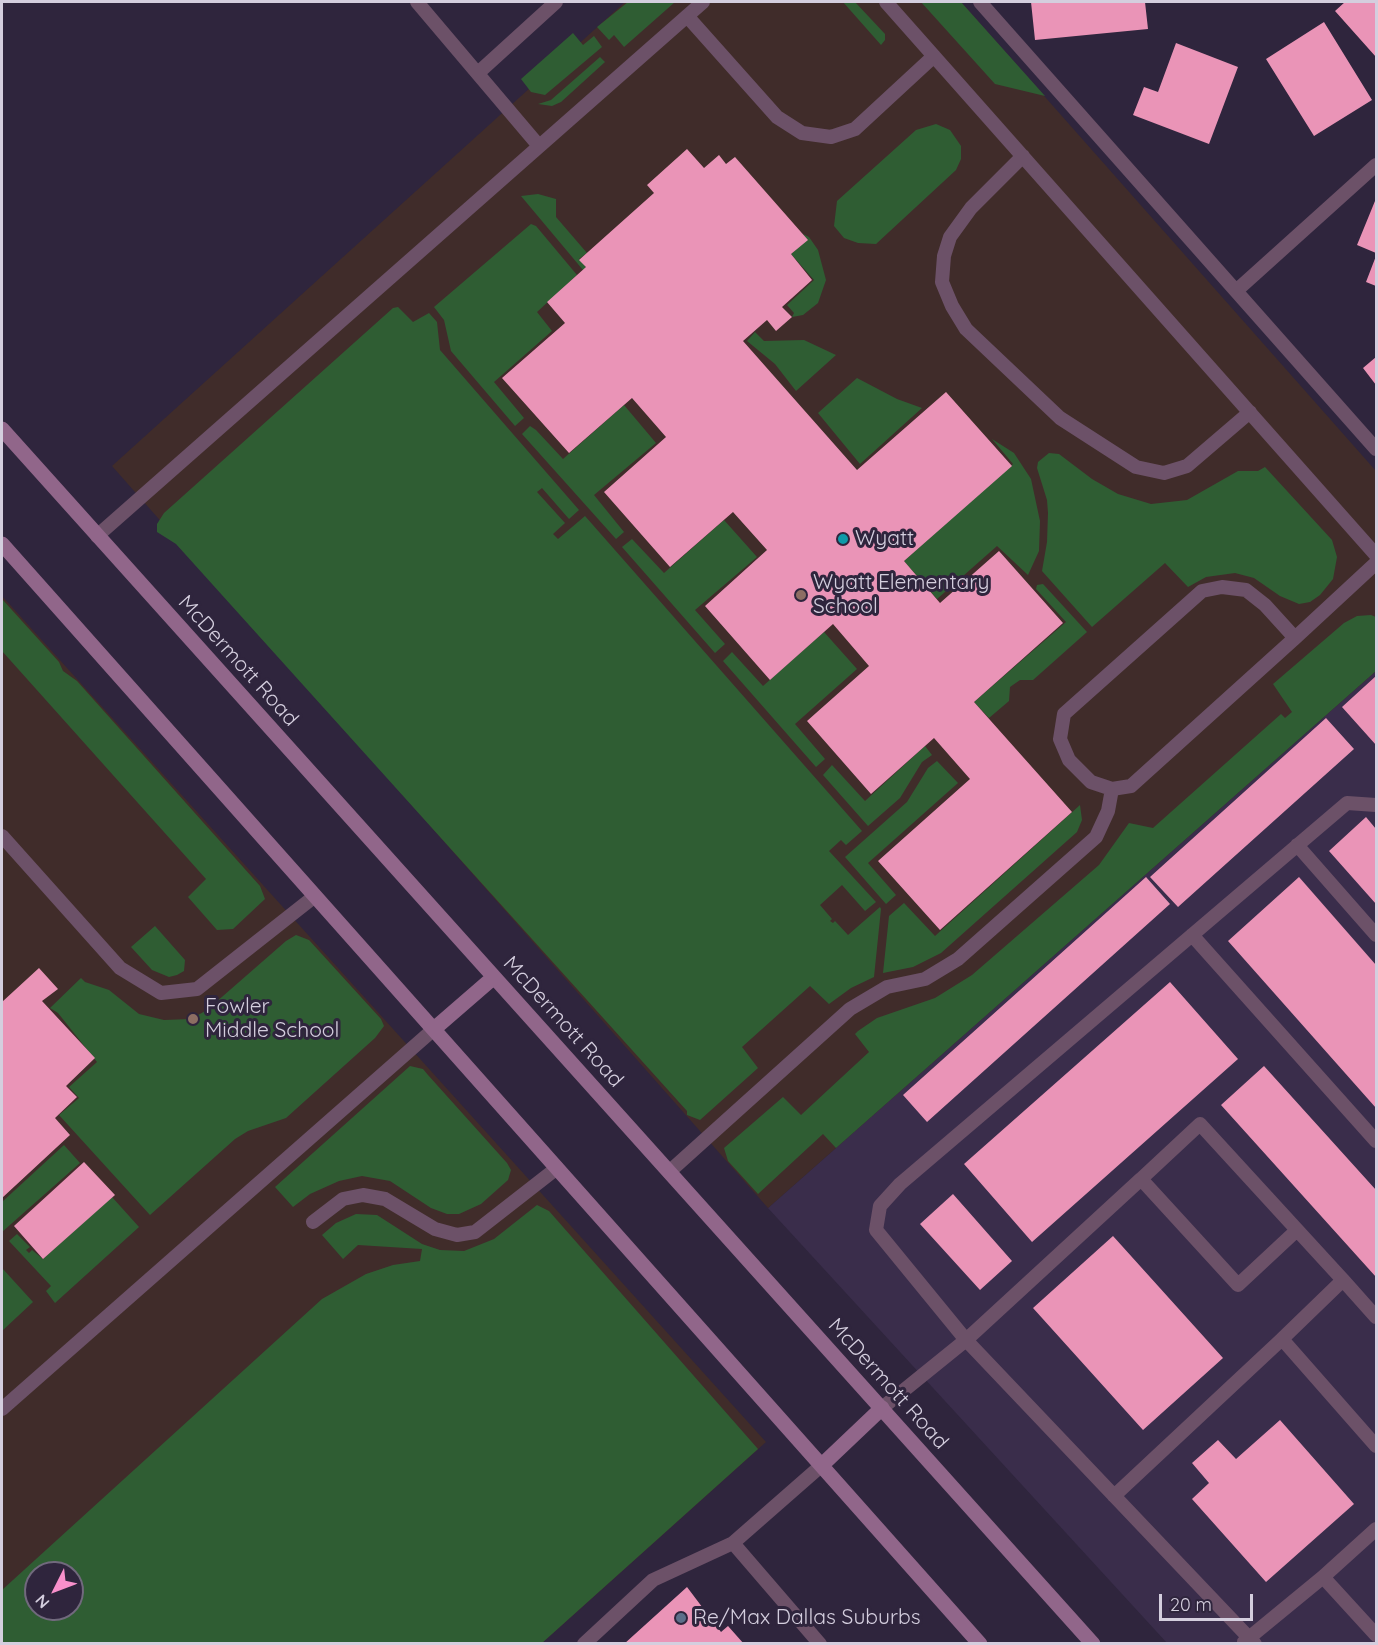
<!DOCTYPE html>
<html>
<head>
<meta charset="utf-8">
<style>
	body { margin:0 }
	#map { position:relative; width:1378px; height:1645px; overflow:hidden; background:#2f253d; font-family:Quicksand,sans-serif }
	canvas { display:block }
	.frame { position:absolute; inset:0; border:3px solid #d4cede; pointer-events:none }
	.north { position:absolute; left:24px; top:1561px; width:60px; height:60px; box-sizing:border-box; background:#2f253d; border:2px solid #71697d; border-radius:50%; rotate:228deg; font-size:16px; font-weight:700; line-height:24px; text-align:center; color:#d4cede }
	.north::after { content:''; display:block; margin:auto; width:21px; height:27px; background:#f890cb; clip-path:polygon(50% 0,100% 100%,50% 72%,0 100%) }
	.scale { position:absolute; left:1159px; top:1594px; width:94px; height:27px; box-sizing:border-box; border:3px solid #d4cede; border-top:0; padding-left:8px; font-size:18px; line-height:21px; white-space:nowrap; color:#d4cede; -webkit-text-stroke:4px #2f253d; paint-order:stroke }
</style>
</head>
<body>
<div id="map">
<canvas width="1378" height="1645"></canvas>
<div class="frame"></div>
<div class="north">N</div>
<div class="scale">20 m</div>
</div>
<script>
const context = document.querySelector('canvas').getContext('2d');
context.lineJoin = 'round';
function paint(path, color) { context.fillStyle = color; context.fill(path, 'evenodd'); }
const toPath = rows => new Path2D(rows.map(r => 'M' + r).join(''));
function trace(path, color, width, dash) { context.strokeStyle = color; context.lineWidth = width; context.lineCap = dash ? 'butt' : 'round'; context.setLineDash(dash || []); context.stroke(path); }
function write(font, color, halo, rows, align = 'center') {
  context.font = font + ' Quicksand,sans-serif'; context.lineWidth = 6; context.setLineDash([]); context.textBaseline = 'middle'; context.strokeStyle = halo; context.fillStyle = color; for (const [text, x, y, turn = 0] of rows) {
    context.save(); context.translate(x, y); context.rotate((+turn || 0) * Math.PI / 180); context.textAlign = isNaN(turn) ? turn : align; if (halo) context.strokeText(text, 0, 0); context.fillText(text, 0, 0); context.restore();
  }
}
paint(toPath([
	[1376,671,1376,1643,1167,1643,768,1208]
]), '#3a2d4b');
paint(toPath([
	[625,2,961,2,1376,471,1376,671,768,1208,112,466],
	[2,596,766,1442,542,1643,2,1643],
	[36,1573,72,1573,72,1609,36,1609]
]), '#402c2a');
paint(toPath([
	[628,2,675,2,624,47,614,35,609,40,597,27],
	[843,2,855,2,885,34,885,40,881,45],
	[921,2,961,2,1045,96,995,84],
	[573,33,583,45,594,36,602,47,545,95,531,92,521,79],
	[600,57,605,62,561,102,552,106,538,104,551,100],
	[936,124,950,130,961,146,961,159,956,170,876,244,858,243,844,238,834,226,837,201,916,130],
	[538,194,556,199,556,217,587,253,579,259,586,267,583,270,521,196],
	[531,224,536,226,577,275,537,312,552,331,494,382,524,418,515,426,451,351,444,320,434,307],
	[803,234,809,237,818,250,826,280,818,303,803,315,792,317,794,313,787,305,814,280,791,254,807,240],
	[398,307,413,322,429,313,437,322,440,350,579,510,569,519,542,488,537,492,565,523,553,534,558,539,585,516,862,831,846,845,841,840,829,851,876,902,865,911,842,885,820,905,832,919,830,921,833,923,835,921,848,935,880,907,881,909,874,977,851,988,829,1004,810,986,742,1047,758,1068,700,1120,687,1115,687,1111,176,544,157,532,157,524,164,513,393,308],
	[755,332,764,341,804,340,836,355,796,391,775,364,747,341],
	[857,378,897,399,922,408,860,464,818,413],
	[624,405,656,443,594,495,624,532,616,539,522,434,530,426,536,430,563,459],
	[992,439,1014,453,1031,479,1040,521,1039,551,1028,575,997,546,937,599,904,561,1013,464],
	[1049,453,1059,454,1092,479,1118,494,1151,504,1187,500,1238,471,1258,471,1265,467,1332,540,1337,557,1333,579,1320,595,1310,602,1299,604,1280,596,1254,578,1235,573,1206,577,1188,587,1165,563,1092,627,1042,571,1047,542,1048,513,1047,500,1037,468,1038,462],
	[724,520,757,557,695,610,725,644,715,653,622,547,632,539,664,573],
	[1043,584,1087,632,1033,680,1020,680,1010,687,1009,701,989,718,974,702,1066,622,1036,589,1037,585],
	[2,599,59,662,63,671,77,681,260,886,265,899,233,929,217,930,188,897,206,879,2,651],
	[1371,615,1376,617,1376,671,836,1148,823,1134,758,1194,728,1161,724,1148,783,1097,801,1115,869,1052,855,1034,858,1031,877,1018,935,998,972,975,1099,865,1129,823,1153,828,1281,714,1285,718,1292,712,1273,684,1344,623,1357,616],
	[824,632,857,669,795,724,825,759,816,767,723,661,732,652,763,686],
	[925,746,932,755,922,762,900,798,868,826,823,775,832,765,865,801],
	[937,761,958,783,868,863,896,895,886,904,845,857,907,802,928,768],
	[1080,805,1082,820,1077,832,941,953,913,967,883,973,889,916,904,903,935,936],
	[155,926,185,960,184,971,177,975,169,977,152,970,131,947],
	[296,935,309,940,381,1019,384,1026,375,1038,286,1118,248,1131,235,1139,150,1215,59,1115,79,1098,69,1087,97,1062,58,1013,50,1008,81,978,85,982,109,990,139,1014,164,1020,191,1019,207,1010,286,941],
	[410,1066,423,1069,428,1075,507,1163,511,1170,508,1180,481,1204,459,1214,447,1214,431,1208,390,1181,362,1176,339,1181,310,1194,293,1207,275,1187],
	[64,1145,80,1163,2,1232,2,1202],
	[112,1197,139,1227,55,1303,46,1291,51,1286,9,1241,17,1234,30,1247,26,1250,29,1253,32,1250,43,1259],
	[537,1205,549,1211,758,1449,542,1643,2,1643,2,1590,322,1299,366,1274,393,1265,420,1261,422,1249,358,1245,343,1259,322,1235,336,1223,356,1214,377,1215,422,1244,440,1250,464,1251,494,1239],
	[36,1573,72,1573,72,1609,36,1609],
	[2,1268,33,1302,2,1331]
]), '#2f5d33');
paint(toPath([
	[1031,2,1145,2,1148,29,1035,40],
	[1345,2,1376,2,1376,57,1335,11],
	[1324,22,1372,100,1314,136,1266,59],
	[1176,43,1238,67,1209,144,1133,115,1144,87,1158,92],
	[687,149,704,168,719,155,726,164,735,157,808,240,791,254,812,280,782,307,792,317,776,331,767,320,743,341,857,470,946,392,1012,466,904,561,940,603,999,551,1063,623,974,702,1072,812,940,930,878,861,970,779,934,738,871,794,807,721,869,666,833,624,770,680,705,606,767,550,733,512,670,567,604,492,666,437,632,398,569,453,502,378,565,323,547,302,586,267,579,260,654,193,647,185],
	[1375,201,1376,202,1376,253,1357,245],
	[1376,256,1376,286,1366,282],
	[1376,357,1376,385,1363,368],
	[1376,676,1376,745,1342,707],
	[1326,718,1354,749,1178,907,1150,877],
	[1366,817,1376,829,1376,904,1329,851],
	[1146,877,1170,904,927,1122,903,1095],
	[1299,877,1376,965,1376,1108,1228,941],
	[39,968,58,989,42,1001,95,1058,66,1086,77,1097,55,1118,70,1135,2,1198,2,1002],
	[1170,982,1238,1059,1032,1242,964,1164],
	[1264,1066,1376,1190,1376,1277,1221,1105],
	[84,1162,115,1195,43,1259,14,1226],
	[953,1194,1012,1261,980,1290,920,1224],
	[1113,1236,1223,1358,1143,1430,1033,1308],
	[1280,1420,1354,1504,1266,1582,1192,1499,1209,1483,1192,1463,1218,1440,1236,1459],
	[687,1587,721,1632,728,1626,744,1644,624,1644]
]), '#ea94b7');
trace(toPath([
	[417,2,539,146],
	[886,2,1376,555],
	[980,2,1376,449],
	[687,16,777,117,802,133,831,137,855,129,934,56],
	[478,73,556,2],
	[1023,156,971,208,950,237,944,256,942,282,952,306,966,329,1060,418,1136,467,1164,473,1187,466,1250,412],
	[1236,291,1376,165],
	[97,536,703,2],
	[1295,638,1265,605,1246,590,1222,587,1202,591,1064,714,1060,739,1069,760,1091,782,1112,789,1131,786,1295,638,1376,563],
	[2,836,120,968,161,993,197,989,315,896],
	[1297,845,1376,935],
	[1192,935,1376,1141],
	[669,1172,850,1009,887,987,925,979,958,959,1096,837,1108,811,1112,789],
	[313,1222,343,1199,363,1195,385,1199,435,1229,457,1235,475,1232,557,1168],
	[1297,1230,1238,1285,1141,1179,1200,1124,1343,1280],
	[1282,1339,1343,1280,1376,1317],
	[882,1408,966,1340,1141,1179],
	[2,1409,434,1029],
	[1114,1496,1282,1339,1376,1446],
	[1323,1577,1376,1529],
	[1244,1642,1323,1577,1376,1635],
	[584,1644,653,1580,733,1543],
	[820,1644,733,1543,822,1465],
	[1255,1644,966,1340,876,1230,880,1206,900,1184,1347,803,1376,805]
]), '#6c5168', 14);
trace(toPath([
	[2,429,1093,1644],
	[2,544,980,1644],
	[434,1029,494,977],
	[822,1465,882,1408]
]), '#91668a', 15);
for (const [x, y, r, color] of [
	[843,539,6,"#0f9aa8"],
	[801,595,6,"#8d6e63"],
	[193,1019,6,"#8d6e63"],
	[681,1618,6,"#5c6f8a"]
]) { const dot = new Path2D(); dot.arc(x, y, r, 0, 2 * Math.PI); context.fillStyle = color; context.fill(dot); trace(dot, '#2f253d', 2); }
write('21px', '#d4cede', '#2f253d', [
	["Wyatt",855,539],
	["Wyatt Elementary",813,583],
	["School",813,607],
	["Fowler",205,1007],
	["Middle School",205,1031],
	["Re/Max Dallas Suburbs",693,1618]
], 'left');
write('21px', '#d4cede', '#2f253d', [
	["McDermott Road",238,661,48],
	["McDermott Road",563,1022,48],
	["McDermott Road",888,1384,48]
]);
</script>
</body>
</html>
